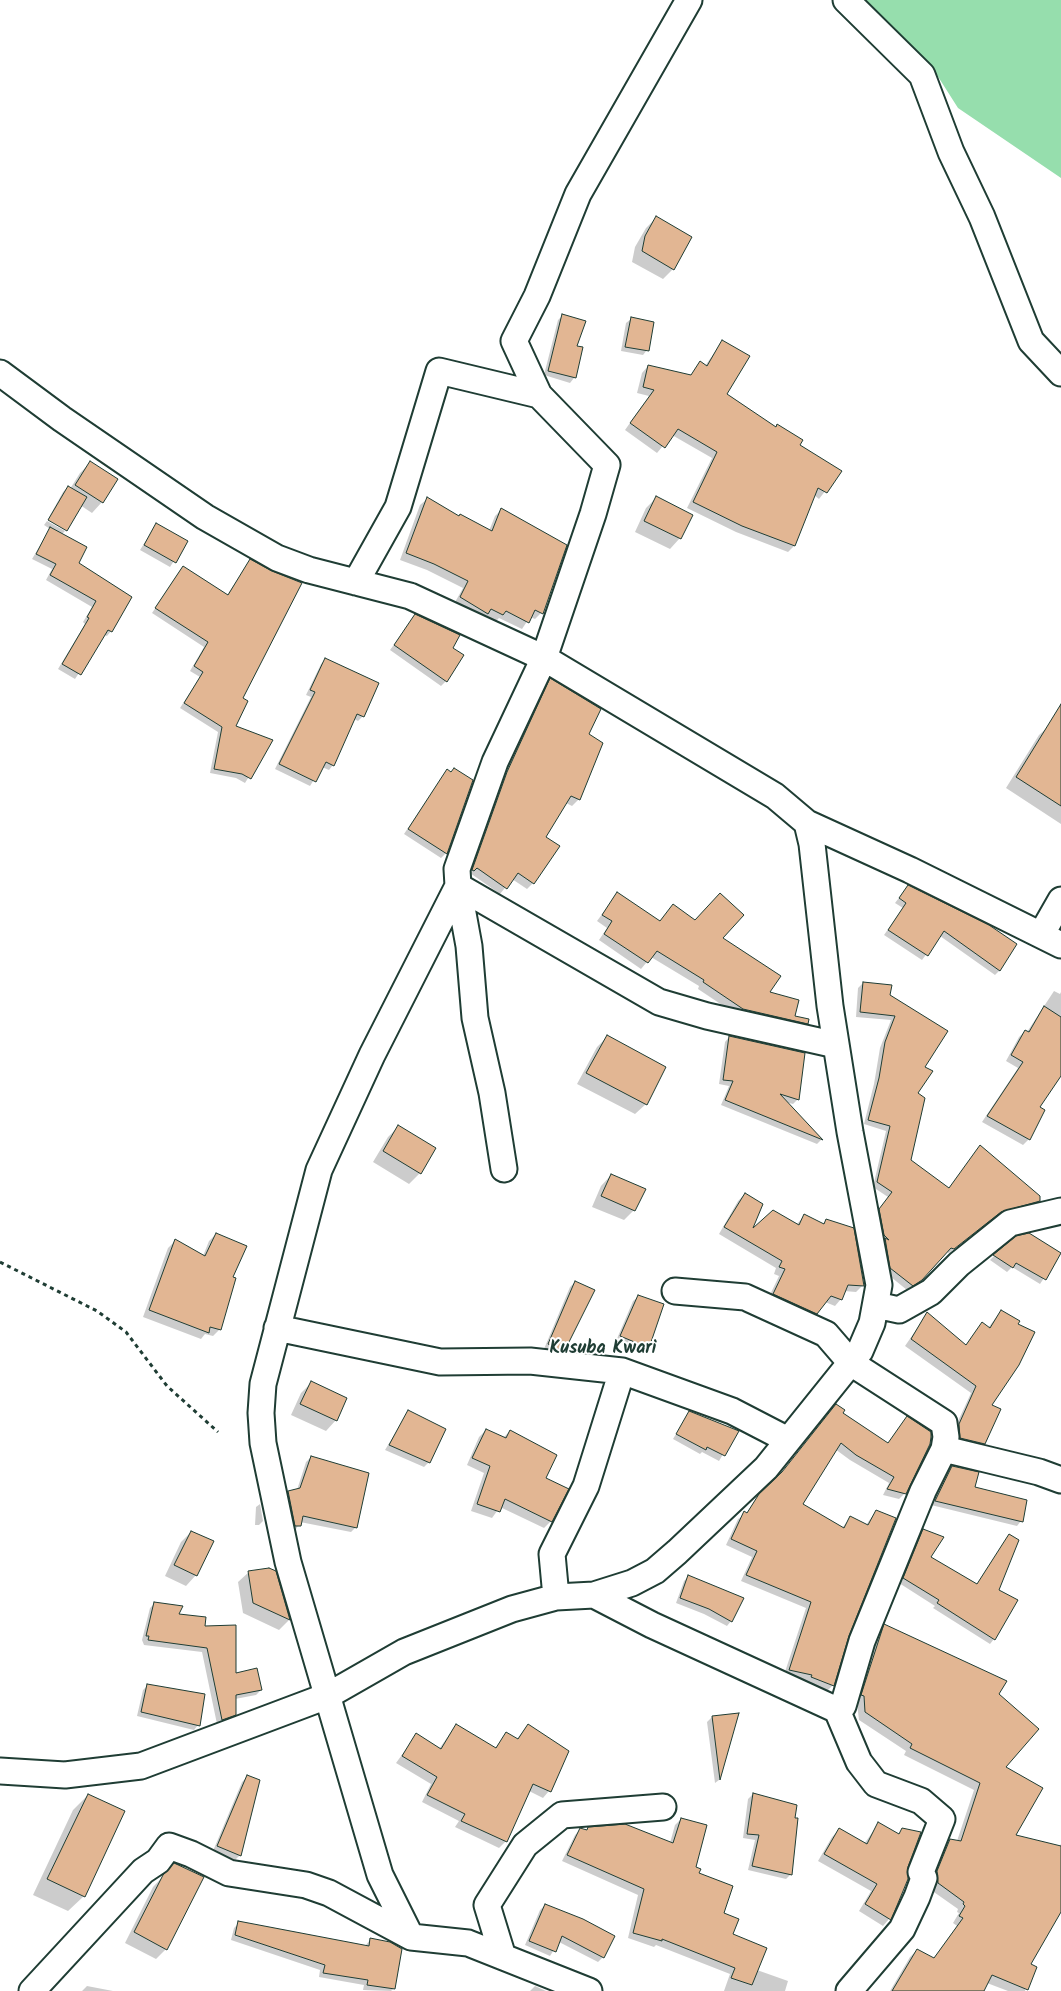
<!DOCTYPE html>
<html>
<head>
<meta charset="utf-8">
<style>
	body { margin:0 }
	canvas { display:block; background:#fff }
</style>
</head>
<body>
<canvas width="1061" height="1991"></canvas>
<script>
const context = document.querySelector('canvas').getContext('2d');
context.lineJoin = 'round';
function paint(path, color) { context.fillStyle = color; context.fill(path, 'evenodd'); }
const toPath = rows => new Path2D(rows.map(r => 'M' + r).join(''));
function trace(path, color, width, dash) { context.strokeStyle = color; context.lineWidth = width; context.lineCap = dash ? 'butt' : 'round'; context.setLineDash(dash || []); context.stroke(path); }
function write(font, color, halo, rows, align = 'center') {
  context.font = font + ' Kalam,sans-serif'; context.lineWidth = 4; context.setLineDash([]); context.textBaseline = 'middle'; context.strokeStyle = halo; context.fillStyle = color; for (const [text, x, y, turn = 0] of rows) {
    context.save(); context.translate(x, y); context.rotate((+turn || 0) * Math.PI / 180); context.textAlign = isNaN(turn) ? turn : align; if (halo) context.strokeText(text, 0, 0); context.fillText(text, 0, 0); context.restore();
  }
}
paint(toPath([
	[858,0,1061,0,1061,178,958,108,930,64]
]), '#96dead');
paint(toPath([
	[656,218,673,269,663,279,632,262,635,247,646,228],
	[563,315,576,347,582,348,574,378,570,383,544,375,558,320],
	[631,319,647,350,643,355,621,351,626,323],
	[722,342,726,394,775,428,778,425,798,445,840,472,819,499,814,495,794,546,788,552,736,532,687,508,712,458,672,435,657,453,625,430,649,396,637,393,642,373,648,366,690,376,701,363,705,366],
	[90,463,102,502,92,513,80,505,66,529,48,519,63,492,68,487,70,489,80,473],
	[656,498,680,538,670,549,635,532,646,508],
	[427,499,458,517,489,531,495,516,501,510,541,613,535,619,530,617,522,629,499,618,496,621,485,615,481,619,454,604,463,588,427,570,400,560,420,505],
	[47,521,65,531,62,534,77,564,131,597,111,631,107,636,104,635,75,679,58,669,85,624,83,622,92,607,46,580,52,569,32,559,50,529,44,525],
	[156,525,186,542,170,567,140,550],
	[250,561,242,699,234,727,271,741,245,783,236,778,210,773,218,732,180,708,200,677,190,671,204,647,152,613,183,567,227,595],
	[415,616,451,648,446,681,441,686,390,650],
	[325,660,363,716,358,721,354,719,333,765,329,770,322,767,310,786,275,769,311,697,306,695,321,664],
	[550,680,587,735,602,743,579,799,572,806,566,803,544,837,533,883,527,889,512,879,500,894,470,873,467,876,501,779,544,686],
	[1050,725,1061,732,1061,824,1006,788,1039,735],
	[447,770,446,853,441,858,404,834],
	[908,886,1016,944,999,971,995,975,940,936,922,960,884,935,903,908,895,903],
	[617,894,659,922,673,906,793,1017,807,1023,801,1030,737,1015,698,989,699,986,651,957,641,969,599,940,607,928,597,921],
	[863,983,888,996,923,1067,916,1093,910,1161,948,1189,980,1147,1038,1201,1033,1206,995,1216,949,1253,946,1252,916,1285,907,1290,886,1273,875,1215,888,1197,873,1187,886,1131,864,1124,874,1084,880,1048,891,1020,856,1017,858,988],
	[1054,991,1060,994,1061,992,1061,1074,1038,1107,1029,1139,1023,1145,982,1122,1018,1068,1006,1061,1019,1037,1025,1031,1027,1032],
	[607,1037,646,1104,635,1114,577,1084,597,1047],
	[729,1037,798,1099,793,1104,785,1102,821,1140,817,1144,721,1105,729,1086,719,1084,725,1042],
	[398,1127,434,1148,420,1173,409,1184,373,1162,388,1137],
	[611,1175,634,1210,624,1220,592,1207,601,1186],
	[745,1194,750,1232,796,1225,804,1216,822,1224,826,1221,863,1285,856,1292,844,1291,841,1299,835,1306,825,1302,810,1320,767,1301,779,1276,774,1274,776,1268,719,1234,738,1201],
	[216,1234,231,1277,220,1329,213,1336,205,1334,201,1339,143,1317,168,1248,175,1241,203,1256,209,1241],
	[1060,1254,1040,1284,1012,1267,1007,1272,990,1260,994,1256],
	[575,1282,564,1350,559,1355,554,1354,544,1349,570,1287],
	[638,1297,662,1305,648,1348,643,1353,616,1341,633,1301],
	[1001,1311,984,1443,977,1450,954,1444,953,1432,971,1393,905,1346,927,1314,965,1346,982,1324,988,1328],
	[311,1383,336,1420,326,1431,291,1415,301,1393],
	[408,1412,445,1430,429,1462,424,1467,385,1450],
	[689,1412,737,1431,719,1461,702,1452,700,1454,673,1439],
	[841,1413,887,1444,907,1418,905,1493,899,1499,883,1495,889,1483,850,1460,835,1449,801,1504,842,1528,850,1518,866,1525,876,1511,847,1635,833,1685,827,1691,806,1683,807,1681,784,1675,806,1608,741,1581,752,1557,726,1545,738,1519,746,1514,754,1502],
	[486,1430,503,1438,510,1431,544,1478,551,1521,544,1528,500,1507,492,1518,471,1511,484,1473,467,1465,479,1437],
	[311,1457,356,1527,351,1532,300,1522,295,1531,290,1530,284,1497,289,1493,297,1490,306,1462],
	[952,1467,973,1488,1021,1521,1017,1526,931,1505,947,1472],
	[260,1504,263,1521,259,1525,255,1525,256,1507],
	[924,1530,929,1557,976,1585,1009,1536,998,1590,994,1639,990,1644,933,1608,935,1606,899,1583,919,1535],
	[191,1532,196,1575,186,1586,165,1576,181,1542],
	[249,1572,275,1572,289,1620,279,1630,243,1613,238,1582],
	[689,1576,731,1621,727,1626,704,1614,676,1603,684,1581],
	[155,1603,204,1627,235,1674,261,1690,256,1695,235,1699,235,1714,230,1719,217,1724,202,1652,144,1645,142,1640,150,1608],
	[885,1626,997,1694,1014,1836,1059,1847,1061,1844,1061,1906,1029,1965,1025,1991,1008,1991,987,1983,982,1991,890,1991,910,1957,917,1950,933,1959,957,1926,953,1923,959,1913,957,1912,958,1909,931,1890,930,1879,943,1847,950,1840,957,1841,974,1790,904,1755,906,1751,859,1720,857,1703,855,1702,878,1633],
	[148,1685,198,1725,194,1730,137,1716,143,1690],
	[737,1715,719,1780,715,1783,707,1722,712,1717],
	[456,1725,495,1748,506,1734,516,1740,528,1725,549,1791,543,1798,529,1791,506,1841,499,1848,455,1827,459,1821,422,1802,431,1784,396,1763,417,1734,439,1749],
	[247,1777,240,1855,235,1860,213,1851,242,1782],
	[753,1794,791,1874,786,1879,748,1870,755,1840,743,1838,748,1799],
	[88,1795,84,1896,68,1911,33,1895,73,1810],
	[681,1819,694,1868,723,1914,731,1935,757,1970,788,1981,785,1991,724,1991,730,1974,656,1945,654,1947,628,1938,638,1895,562,1861,575,1835,581,1829,670,1843,675,1825],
	[879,1823,898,1834,903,1829,889,1919,883,1926,859,1911,871,1891,818,1861,832,1837,839,1830,864,1844],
	[174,1865,166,1949,156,1959,125,1943,153,1887],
	[545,1905,603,1957,598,1962,559,1942,550,1956,525,1945,540,1910],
	[239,1923,365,1946,370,1940,394,1988,391,1991,363,1990,364,1985,319,1977,320,1970,231,1940,234,1928],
	[87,1986,113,1991,82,1991],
	[535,1986,546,1991,530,1991]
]), '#0003');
const building = toPath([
	[656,216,692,237,674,270,642,251,645,236,656,216],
	[562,314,586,321,577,346,583,347,576,378,548,371,562,314],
	[631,317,654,322,649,351,625,347,631,317],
	[722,340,750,356,727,394,776,427,777,424,803,440,800,445,842,471,827,493,818,488,795,546,742,526,693,502,717,452,678,429,665,448,630,423,654,390,643,387,648,365,691,375,700,361,707,366,722,340],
	[90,461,118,479,103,503,75,485,90,461],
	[68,486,87,497,67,531,48,520,68,486],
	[656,496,693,515,681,539,644,521,656,496],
	[427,497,459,516,460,514,492,531,501,508,567,545,543,614,535,610,529,623,506,611,503,615,491,609,488,614,460,597,468,581,434,564,406,553,427,497],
	[156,523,188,541,176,563,144,545,156,523],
	[50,527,87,547,79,563,132,597,112,632,108,630,81,675,62,664,89,618,87,617,96,601,50,575,56,564,36,554,50,527],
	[250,559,272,571,302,583,243,698,248,701,236,726,273,740,251,779,242,774,214,769,222,727,184,703,203,672,194,666,208,642,155,608,183,566,228,595,250,559],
	[415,614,460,635,453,648,464,655,447,682,394,645,415,614],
	[325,658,379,683,364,717,357,714,334,766,326,762,316,782,279,764,315,692,310,690,325,658],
	[550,678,601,709,589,734,603,743,580,800,571,796,546,837,560,846,534,884,518,873,507,889,477,868,474,871,472,870,507,772,550,678],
	[1061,704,1061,806,1016,777,1061,704],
	[454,768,473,780,447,854,408,829,447,769,451,772,454,768],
	[908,885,989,925,1017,944,1000,971,944,931,928,956,888,930,906,903,899,898,908,885],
	[617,892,660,921,673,904,695,920,720,893,744,915,723,938,781,976,770,992,799,1000,795,1016,809,1019,808,1024,743,1009,703,982,704,980,657,951,648,963,604,934,612,921,602,915,617,892],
	[863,982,892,985,890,995,948,1031,925,1067,933,1071,918,1093,925,1098,911,1160,949,1188,980,1145,1040,1196,1040,1201,1001,1212,954,1249,951,1248,922,1280,913,1286,890,1268,885,1238,889,1240,884,1235,879,1209,892,1192,877,1182,890,1126,868,1120,879,1078,885,1042,895,1016,860,1012,863,982],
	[1044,1006,1061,1017,1061,1076,1040,1107,1045,1110,1030,1140,987,1116,1023,1062,1011,1055,1025,1030,1029,1032,1044,1006],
	[607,1035,666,1067,647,1105,586,1073,607,1035],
	[729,1036,805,1053,799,1100,780,1094,823,1140,725,1100,733,1081,723,1080,729,1036],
	[398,1125,436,1148,421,1174,383,1151,398,1125],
	[611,1174,646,1189,635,1211,601,1196,611,1174],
	[745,1193,763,1204,753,1228,773,1210,799,1225,804,1214,824,1224,826,1219,854,1228,864,1286,848,1285,842,1300,831,1296,817,1314,773,1294,785,1269,779,1267,782,1261,724,1227,745,1193],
	[216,1233,247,1246,233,1277,236,1278,221,1330,210,1327,209,1333,149,1310,175,1239,205,1256,216,1233],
	[1029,1233,1061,1253,1046,1280,1016,1263,1013,1268,993,1255,1016,1236,1029,1233],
	[575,1281,595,1290,565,1350,560,1350,548,1344,575,1281],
	[638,1295,664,1304,649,1348,620,1336,638,1295],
	[1001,1310,1020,1321,1018,1324,1035,1332,1019,1365,992,1405,1001,1409,985,1444,960,1438,959,1424,976,1386,911,1339,927,1312,966,1345,982,1322,990,1328,1001,1310],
	[311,1381,347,1398,337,1421,300,1404,311,1381],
	[836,1404,845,1410,843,1413,888,1443,907,1416,931,1432,931,1437,930,1444,906,1494,887,1489,894,1477,856,1455,841,1443,803,1504,844,1528,850,1516,868,1525,876,1510,896,1518,849,1636,834,1686,811,1677,812,1675,789,1670,811,1602,746,1575,757,1551,731,1539,744,1511,747,1513,759,1494,782,1472,836,1404],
	[408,1410,446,1429,430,1463,389,1445,408,1410],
	[689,1411,739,1431,725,1456,707,1447,706,1450,676,1434,689,1411],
	[486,1429,506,1438,510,1430,557,1455,546,1478,569,1489,552,1522,505,1499,500,1512,477,1504,490,1466,472,1458,486,1429],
	[311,1456,369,1473,357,1528,303,1516,301,1526,295,1526,288,1491,300,1488,311,1456],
	[952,1466,979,1472,975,1487,1027,1500,1023,1522,935,1501,952,1466],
	[923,1529,944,1537,931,1557,977,1584,1009,1534,1019,1540,999,1590,1018,1600,995,1640,937,1603,939,1600,903,1578,923,1529],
	[191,1531,214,1541,197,1576,174,1565,191,1531],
	[269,1568,276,1571,290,1620,253,1603,248,1571,269,1568],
	[688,1575,744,1598,732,1622,709,1609,680,1598,688,1575],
	[154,1602,183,1606,179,1614,206,1617,205,1626,236,1625,236,1673,257,1668,262,1690,236,1695,236,1715,222,1720,207,1648,148,1640,149,1636,146,1636,154,1602],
	[884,1624,1007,1681,999,1694,1039,1729,1006,1767,1043,1788,1016,1835,1061,1846,1061,1912,1031,1964,1037,1967,1028,1990,992,1975,984,1991,892,1991,917,1949,934,1958,963,1918,959,1916,965,1906,963,1904,964,1902,938,1883,937,1871,950,1839,961,1841,980,1783,910,1748,912,1744,865,1712,864,1696,861,1695,884,1624],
	[147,1684,205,1694,200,1726,141,1712,147,1684],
	[739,1713,720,1780,712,1716,739,1713],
	[456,1724,496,1748,506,1732,518,1739,528,1724,569,1751,551,1792,533,1784,507,1842,461,1821,465,1814,427,1795,437,1777,402,1756,416,1733,441,1749,456,1724],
	[247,1775,260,1780,241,1856,217,1846,247,1775],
	[753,1793,797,1805,795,1818,798,1818,792,1875,752,1866,759,1835,747,1834,753,1793],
	[88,1794,125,1811,85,1897,47,1879,88,1794],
	[681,1818,707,1825,696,1867,701,1869,699,1873,733,1886,724,1913,739,1919,733,1934,767,1948,752,1985,731,1978,735,1968,662,1939,662,1941,633,1933,644,1889,567,1855,580,1828,587,1830,588,1827,625,1824,673,1843,681,1818],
	[878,1822,899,1834,902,1828,921,1832,908,1867,908,1879,891,1920,865,1904,877,1884,824,1854,839,1828,867,1844,878,1822],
	[174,1863,204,1877,167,1950,134,1932,163,1875,174,1863],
	[545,1904,583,1919,615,1936,604,1958,562,1936,556,1952,529,1941,545,1904],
	[238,1921,369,1946,370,1938,390,1942,402,1949,395,1989,367,1985,368,1980,323,1973,325,1965,235,1935,238,1921]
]);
paint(building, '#e2b693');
trace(building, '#1f3d34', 1);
const street = toPath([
	[846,0,922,75,951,152,982,217,1031,341,1061,373],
	[0,373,62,419,205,517,277,558,309,570,410,596,544,658,775,796,807,823,910,870,1061,945],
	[539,395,514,341,537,296,578,194,689,0],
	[356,582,398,507,439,371,539,395,607,465,593,514,544,658,495,762,457,869,458,886,372,1055,319,1170,263,1384,261,1413,263,1443,288,1562,380,1875,411,1937],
	[1041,935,1061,900],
	[504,1169,492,1093,475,1018,469,946,458,886,659,1002,707,1016,836,1045],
	[675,1291,745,1297,826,1334,851,1363,944,1423,946,1437,944,1449,923,1491,862,1641,843,1706,837,1710],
	[876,1305,899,1310,931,1292,959,1264,1010,1223,1061,1211],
	[277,1328,440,1362,530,1361,622,1371,732,1411,788,1440],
	[944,1449,1039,1472,1061,1480],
	[594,1595,652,1625,837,1710,859,1762,876,1784,921,1801,942,1819,921,1872,924,1878,917,1897,902,1929,849,1991],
	[556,1597,552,1554,586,1486,622,1371],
	[0,1771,65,1775,141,1766,327,1696,404,1652,512,1609,556,1597,594,1595,632,1583,655,1571,677,1552,766,1468,860,1351,872,1323,879,1285,850,1132,830,1006,812,844,807,823],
	[503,1957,487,1905,525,1845,562,1815,663,1807],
	[32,1991,143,1871,158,1861,169,1846,191,1854,229,1873,306,1885,329,1893,411,1937,468,1943,589,1991]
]);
trace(street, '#1f3d34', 29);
trace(toPath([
	[0,1262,97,1311,126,1332,167,1386,218,1432]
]), '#1f3d34', 3, [4, 4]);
trace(street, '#fff', 25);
write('bold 18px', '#1f3d34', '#fff', [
	["Kusuba Kwari",603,1350]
]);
</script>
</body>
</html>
